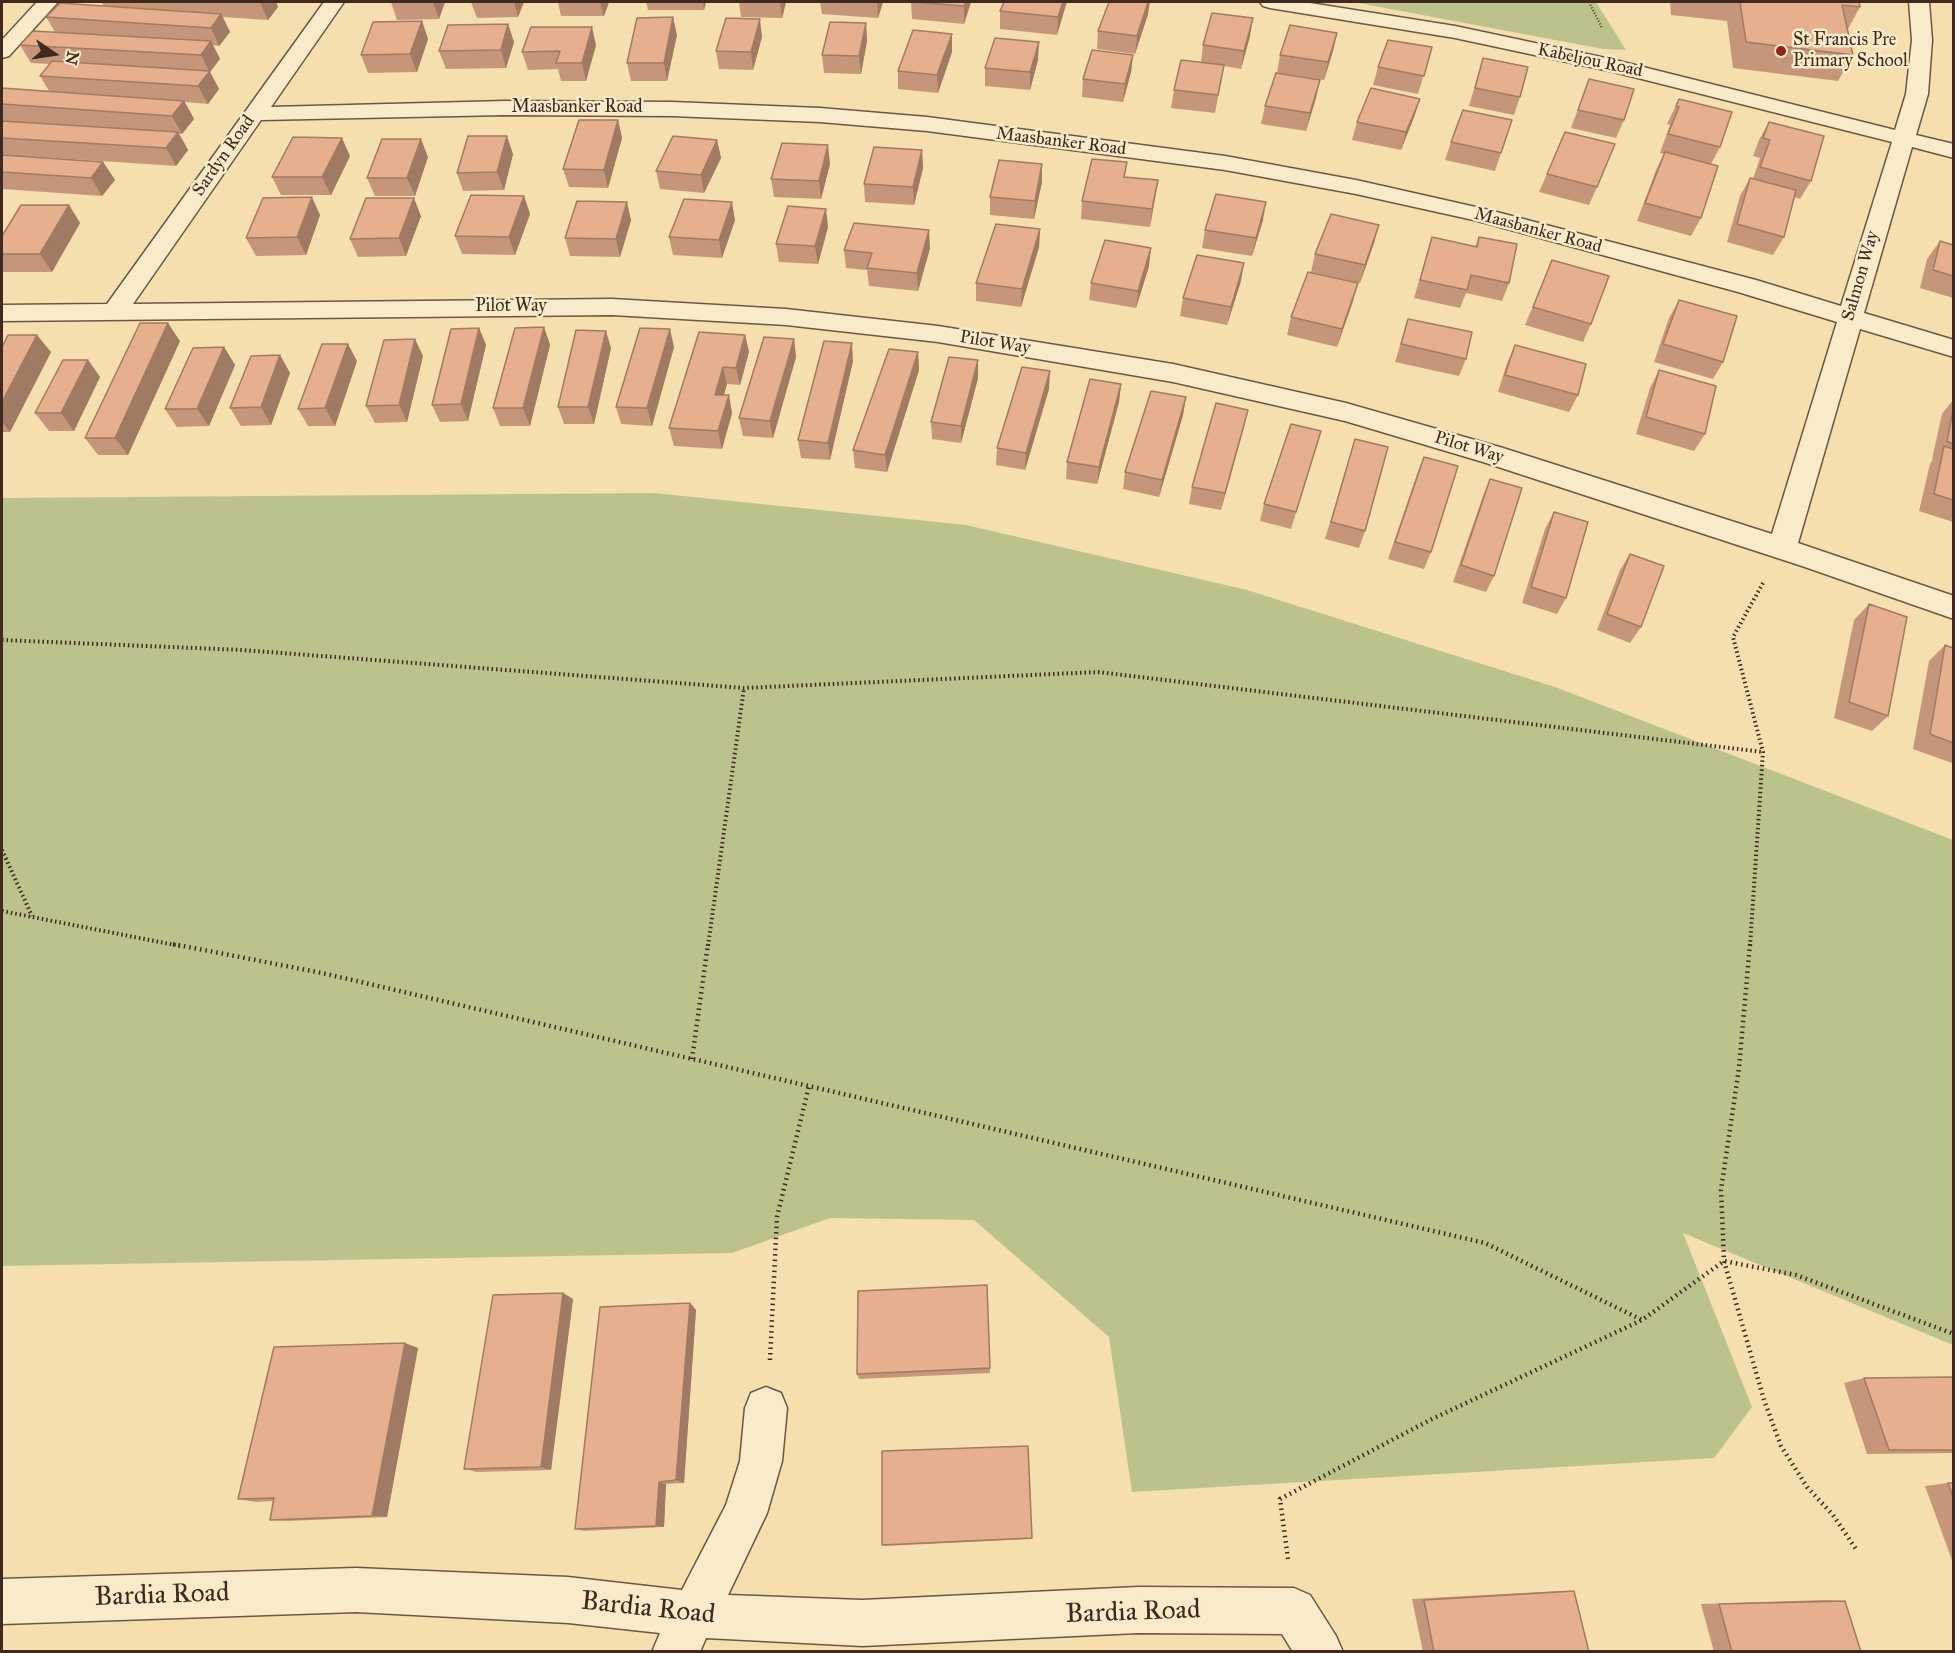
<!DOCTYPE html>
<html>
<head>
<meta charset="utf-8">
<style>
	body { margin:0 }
	#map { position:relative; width:1955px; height:1653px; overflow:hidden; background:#f6dfae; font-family:"IM FELL Great Primer",serif }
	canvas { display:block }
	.frame { position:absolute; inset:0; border:3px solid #402921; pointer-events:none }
	.north { position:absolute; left:24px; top:24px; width:60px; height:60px; -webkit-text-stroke:4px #f9eaca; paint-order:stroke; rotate:103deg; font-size:16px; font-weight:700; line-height:24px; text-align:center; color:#402921 }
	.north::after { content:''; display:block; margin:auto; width:21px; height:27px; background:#402921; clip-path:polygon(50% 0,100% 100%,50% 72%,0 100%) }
</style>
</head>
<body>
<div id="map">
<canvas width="1955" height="1653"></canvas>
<div class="frame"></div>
<div class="north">N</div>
</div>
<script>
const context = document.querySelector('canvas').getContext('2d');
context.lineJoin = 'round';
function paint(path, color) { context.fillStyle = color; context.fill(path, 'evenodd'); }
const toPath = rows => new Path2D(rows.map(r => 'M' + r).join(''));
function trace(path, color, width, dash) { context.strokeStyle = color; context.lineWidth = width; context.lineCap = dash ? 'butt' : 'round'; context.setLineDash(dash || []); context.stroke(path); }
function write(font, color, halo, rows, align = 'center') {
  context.font = font + ' "IM FELL Great Primer",serif'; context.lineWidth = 5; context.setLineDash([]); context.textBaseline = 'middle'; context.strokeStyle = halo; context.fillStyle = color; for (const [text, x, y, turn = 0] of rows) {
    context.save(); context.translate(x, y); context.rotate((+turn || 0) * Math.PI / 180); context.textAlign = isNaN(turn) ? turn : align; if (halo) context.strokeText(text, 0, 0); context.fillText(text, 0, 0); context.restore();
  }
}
paint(toPath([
	[1353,2,1596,2,1626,50,1603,49],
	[654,493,966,525,1247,590,1555,687,1953,840,1953,1345,1683,1233,1752,1407,1714,1458,1132,1492,1109,1337,974,1220,830,1218,732,1253,2,1266,2,498]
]), '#bbc28b');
const minor = toPath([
	[37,2,58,2,9,56,2,58,2,40,37,2],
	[324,2,344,2,271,107,505,101,672,102,820,108,927,117,1225,156,1356,180,1489,210,1756,280,1841,306,1892,142,1614,72,1455,38,1270,8,1263,6,1260,2,1304,2,1455,26,1615,60,1895,130,1906,94,1912,40,1909,2,1929,2,1932,40,1928,94,1916,135,1954,144,1954,158,1912,147,1864,313,1954,340,1954,357,1860,329,1798,543,1954,596,1954,619,1802,566,1483,462,1345,421,1173,382,938,342,786,325,612,315,2,321,2,305,107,304,324,2],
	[505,115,672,116,820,122,927,131,1225,170,1356,194,1478,221,1738,292,1837,322,1772,534,1503,448,1346,403,1173,364,938,326,786,309,612,299,133,304,261,120,505,115],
	[766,1387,781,1393,787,1408,782,1461,767,1513,728,1595,862,1600,1138,1587,1294,1588,1310,1595,1336,1636,1343,1652,1293,1652,1282,1634,1138,1633,862,1646,706,1638,700,1652,652,1652,660,1633,568,1623,356,1612,2,1624,2,1579,356,1568,568,1577,682,1590,726,1505,740,1461,745,1408,751,1393,766,1387]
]);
trace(minor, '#6e5644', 3);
trace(toPath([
	[1589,2,1602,28]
]), '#402921', 2, [1, 2]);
trace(toPath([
	[2,640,242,650,744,688,1098,672,1763,752],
	[2,850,32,916],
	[2,911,180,946],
	[708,946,744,688],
	[1750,946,1763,752,1733,637,1763,583]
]), '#402921', 4, [1.5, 3]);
trace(toPath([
	[173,944,322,973,1485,1243,1642,1320],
	[1750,944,1739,1068,1721,1190,1724,1261,1764,1400,1781,1446,1807,1487,1833,1515,1856,1549],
	[692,1059,708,944],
	[770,1360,777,1217,809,1086],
	[1288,1559,1280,1499,1430,1420,1642,1320,1724,1261,1796,1275,1954,1334]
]), '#402921', 4.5, [1.5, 4]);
paint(minor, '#f9eaca');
paint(toPath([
	[101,2,276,2,278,7,268,20,223,17,230,32,219,46,213,45,220,59,210,72,219,89,208,104,185,102,194,119,182,134,179,134,188,150,176,166,27,156,103,162,115,180,102,196,2,189,2,88,49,91,40,76,50,64,31,63,20,45,55,32,46,17,104,6],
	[391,2,445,2,439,19,397,20],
	[471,2,524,2,518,17,477,18],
	[558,2,609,2,604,16,561,16],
	[646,2,706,2,704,10,648,10],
	[739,2,786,2,782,18,741,17],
	[820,2,883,2,878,18,822,14],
	[911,2,971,2,964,24,912,19],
	[1004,2,1067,2,1057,35,1000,29,1000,11],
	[1670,2,1859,2,1860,7,1848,29,1853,55,1838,81,1733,68,1727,21,1671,15],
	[1148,14,1135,54,1097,49,1098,31],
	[422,21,428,39,417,72,368,73,361,55],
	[866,23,867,41,861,74,824,73,822,55],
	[508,24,514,42,506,68,446,69,439,51],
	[677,35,667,81,631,81,627,63],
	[1250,36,1241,69,1224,66,1215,113,1171,108,1174,90,1201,62,1203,45],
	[762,37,753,70,719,69,716,51],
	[596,45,586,81,561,81,558,69,528,70,522,52],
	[1432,47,1418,94,1373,85,1378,67],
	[1333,51,1324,80,1277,73,1280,55],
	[952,52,938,93,898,89,898,71],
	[1133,55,1131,72,1123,102,1082,97,1083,79],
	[1483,58,1520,97,1514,115,1469,106],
	[1038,60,1030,90,985,86,985,68],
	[1589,79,1624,120,1616,138,1571,128],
	[1316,98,1306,131,1261,124,1265,106],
	[1420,99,1414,117,1401,150,1352,140,1357,122],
	[1679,99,1720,147,1711,164,1701,218,1691,236,1637,221,1656,170,1664,154,1660,153,1670,125,1667,124],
	[618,120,622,138,608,188,569,187,563,169],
	[1769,122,1811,181,1800,199,1794,197,1784,237,1773,255,1727,242,1740,196,1750,178,1753,179,1760,158,1753,156,1759,140],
	[717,140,721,158,704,193,660,189,656,171],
	[1451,142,1501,153,1495,171,1445,160],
	[922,150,923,168,914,205,865,202,864,184],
	[513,154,504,190,463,191,457,173],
	[350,156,331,195,281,195,272,177],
	[428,157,415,196,375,196,367,178],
	[830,164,821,199,774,197,771,179],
	[1042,164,1042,182,1034,219,990,215,990,197],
	[1547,174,1597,187,1589,205,1539,192],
	[524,196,530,214,515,255,462,254,455,236],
	[1155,198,1150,227,1081,219,1082,201],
	[69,205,80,223,52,272,3,272,2,270,2,236],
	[320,215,306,255,256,256,246,238],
	[421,216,406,256,358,257,350,239],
	[631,220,620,257,570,256,565,238],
	[735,220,722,258,673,255,669,237],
	[1263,220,1252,256,1202,248,1205,230],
	[828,227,818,264,779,262,776,244],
	[1040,229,1039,247,1021,307,976,301,976,283],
	[1432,237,1475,247,1479,237,1509,283,1502,301,1466,293,1460,308,1414,298],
	[1940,241,1953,245,1953,298,1920,288,1927,259],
	[1374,243,1360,283,1311,272,1315,254],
	[930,248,918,291,869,286,867,270,846,268,844,250],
	[1552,260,1591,324,1583,342,1525,325],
	[1149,266,1136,308,1089,300,1091,283],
	[1241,281,1227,325,1180,316,1183,298],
	[1679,300,1723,362,1713,379,1654,362,1669,318],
	[1353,301,1337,347,1287,335,1291,317],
	[1408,319,1466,359,1459,376,1395,362],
	[544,327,550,345,530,426,500,426,493,408],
	[479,328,486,345,468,421,440,422,432,405],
	[745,335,749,352,740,385,727,384,724,395,732,413,722,449,674,446,669,428],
	[794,339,796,357,773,438,743,436,739,418],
	[180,341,128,455,98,455,85,438],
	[1515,345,1578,395,1569,412,1498,392,1507,363],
	[2,347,51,352,10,432,2,432],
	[224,347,235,365,209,426,177,427,165,409],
	[674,347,652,426,621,424,616,407],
	[611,348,594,424,564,424,558,407],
	[918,352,919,370,887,472,855,468,853,450],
	[280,355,290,373,271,425,241,426,230,408],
	[423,356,407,422,375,423,366,406],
	[88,360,100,377,74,431,49,431,35,413],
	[978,360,978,378,961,443,932,439,931,422],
	[357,361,335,426,308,426,298,409],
	[853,361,830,460,801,458,798,440],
	[1659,370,1705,434,1694,451,1636,434,1650,388],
	[1121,384,1119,402,1097,484,1066,479,1067,462],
	[1049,389,1025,470,996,465,997,448],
	[1186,397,1183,415,1159,497,1123,489,1125,472],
	[1953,400,1953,522,1919,511,1930,464,1933,459,1932,459,1942,414],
	[1248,410,1221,510,1189,504,1192,487],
	[1321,431,1291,529,1260,521,1264,504],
	[1355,439,1365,531,1359,548,1325,539],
	[1424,457,1431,552,1424,569,1388,559,1417,474],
	[1490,479,1494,576,1486,592,1453,582,1483,496],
	[1554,512,1566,598,1557,614,1522,603,1545,529],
	[1630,554,1641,627,1630,643,1597,630,1620,570],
	[1869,604,1888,716,1872,731,1834,718,1854,620],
	[1945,645,1953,648,1953,762,1952,763,1913,749,1929,661],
	[563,1293,573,1299,551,1470,477,1472,464,1469],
	[690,1303,696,1310,684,1483,666,1484,664,1527,584,1531,575,1529],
	[418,1348,387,1517,287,1521,270,1520,274,1501,256,1502,238,1499],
	[990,1368,990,1373,859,1379,857,1374],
	[1953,1377,1953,1453,1867,1454,1844,1383,1864,1378],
	[1948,1483,1953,1483,1953,1563,1925,1486],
	[1032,1538,1030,1539,884,1546,882,1545],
	[1559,1591,1574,1591,1589,1652,1423,1652,1412,1599],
	[1823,1600,1845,1601,1861,1652,1714,1652,1701,1604]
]), '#c6967a');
paint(toPath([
	[260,2,276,2,278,7,268,20],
	[433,2,445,2,439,19],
	[514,2,524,2,518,17],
	[600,2,609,2,604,16],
	[703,2,706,2,704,10],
	[780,2,786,2,782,18],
	[877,2,883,2,878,18],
	[966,2,971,2,964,24,964,6],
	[1063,2,1067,2,1066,4,1057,35,1058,17],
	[1148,2,1150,2,1148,14,1135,54,1137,36],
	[221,14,230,32,219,46,211,28],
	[673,17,677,35,667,81,664,63],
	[1253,18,1250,36,1241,69,1244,51],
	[760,19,762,37,753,70,751,52],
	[422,21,428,39,417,72,410,54],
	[866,23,867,41,861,74,859,56],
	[508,24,514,42,506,68,501,50],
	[592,27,596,45,586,81,582,63],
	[1337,33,1333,51,1324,80,1328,62],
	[952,34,952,52,938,93,937,75],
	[211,41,220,59,210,72,219,89,208,104,198,86,209,71,201,55],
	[1039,42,1038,60,1030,90,1030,72],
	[1133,55,1131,72,1123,102,1125,84],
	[1320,80,1316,98,1306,131,1310,113],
	[1420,99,1414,117,1401,150,1406,132],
	[184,101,194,119,182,134,172,116],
	[618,120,622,138,608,188,604,170],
	[178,132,188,150,176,166,166,148],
	[507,136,513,154,504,190,497,172],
	[342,138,350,156,331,195,322,177],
	[421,139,428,157,415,196,407,178],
	[717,140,721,158,704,193,701,175],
	[828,145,830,164,821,199,819,181],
	[922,150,923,168,914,205,913,187],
	[103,162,115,180,102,196,91,178],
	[1042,164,1042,182,1034,219,1035,201],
	[1158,180,1155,198,1150,227,1152,209],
	[524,196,530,214,515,255,509,237],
	[312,197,320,215,306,255,297,237],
	[414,198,421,216,406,256,399,238],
	[627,202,631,220,620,257,616,239],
	[732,202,735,220,722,258,719,240],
	[1266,202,1263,220,1252,256,1256,238],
	[69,205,80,223,52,272,40,254],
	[826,209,828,227,818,264,815,246],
	[1379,225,1374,243,1360,283,1365,265],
	[1040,229,1039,247,1021,307,1022,289],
	[929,230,930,248,918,291,917,273],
	[1151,248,1149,266,1136,308,1138,291],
	[1244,263,1241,281,1227,325,1231,307],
	[1358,283,1353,301,1337,347,1342,329],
	[168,323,180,341,128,455,115,438],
	[544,327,550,345,530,426,523,408],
	[479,328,486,345,468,421,461,404],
	[670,329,674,347,652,426,647,408],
	[606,331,611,348,594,424,588,407],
	[37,335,51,352,10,432,2,422,2,402],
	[745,335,749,352,740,385,736,368],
	[415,339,423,356,407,422,399,405],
	[794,339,796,357,773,438,770,421],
	[852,343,853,361,830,460,828,443],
	[348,344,357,361,335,426,325,408],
	[224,347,235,365,209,426,197,409],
	[918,352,919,370,887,472,885,455],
	[280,355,290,373,271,425,261,407],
	[88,360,100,377,74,431,61,413],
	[978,360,978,378,961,443,961,426],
	[723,367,727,384,719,412,715,395],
	[1050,371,1049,389,1025,470,1026,453],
	[1121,384,1119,402,1097,484,1099,467],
	[729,395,732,413,722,449,718,431],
	[1186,397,1183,415,1159,497,1162,480],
	[1248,410,1244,427,1221,510,1225,493],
	[563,1293,573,1299,551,1470,541,1467],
	[690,1303,696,1310,684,1483,676,1480],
	[405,1343,418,1348,387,1517,372,1516],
	[659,1482,666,1484,664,1527,656,1526]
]), '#a17a63');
const building = toPath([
	[912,2,966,2,964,6,912,2],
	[1004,2,1063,2,1058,17,1000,11,1004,2],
	[1109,2,1148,2,1137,36,1098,31,1109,2],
	[1740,2,1859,2,1860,7,1842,5,1853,55,1746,42,1740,2],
	[60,3,221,14,211,28,46,17,60,3],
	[1212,13,1253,18,1244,51,1203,45,1212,13],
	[673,17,664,63,627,63,637,18,673,17],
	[726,18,760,19,751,52,716,51,726,18],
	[422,21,410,54,361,55,373,22,422,21],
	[830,22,866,23,859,56,822,55,830,22],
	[508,24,501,50,439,51,448,25,508,24],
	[1290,25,1337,33,1328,62,1280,55,1290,25],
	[531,27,592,27,582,63,556,63,560,51,522,52,531,27],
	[913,30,952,34,937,75,898,71,913,30],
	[33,31,211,41,201,55,20,45,33,31],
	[995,38,1039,42,1030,72,985,68,995,38],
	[1388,40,1432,47,1424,76,1378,67,1388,40],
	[1092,50,1133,55,1125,84,1083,79,1092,50],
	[1483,58,1528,67,1520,97,1475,88,1483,58],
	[1181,60,1224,65,1218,95,1174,90,1181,60],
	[52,61,210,71,198,86,40,76,52,61],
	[1276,73,1320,80,1310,113,1265,106,1276,73],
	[1589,79,1634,89,1624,120,1578,110,1589,79],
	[2,88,184,101,172,116,2,104,2,88],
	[1371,88,1420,99,1406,132,1357,122,1371,88],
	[1679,99,1732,112,1720,147,1668,134,1679,107,1676,106,1679,99],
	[1463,110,1512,120,1501,153,1451,142,1463,110],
	[579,120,618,120,604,170,563,169,579,120],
	[2,121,178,132,166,148,2,138,2,121],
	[1769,122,1824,136,1811,181,1760,167,1770,140,1763,138,1769,122],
	[1565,132,1615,144,1597,187,1547,174,1565,132],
	[468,136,507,136,497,172,457,173,468,136],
	[673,136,717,140,701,175,656,171,673,136],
	[293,137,342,138,322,177,272,177,293,137],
	[382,139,421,139,407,178,367,178,382,139],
	[782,143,828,145,819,181,771,179,782,143],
	[874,147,922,150,913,187,864,184,874,147],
	[1665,152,1718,166,1701,218,1645,203,1665,152],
	[2,155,103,162,91,178,2,172,2,155],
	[1092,159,1127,162,1124,177,1158,180,1152,209,1082,201,1092,159],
	[999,160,1042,164,1035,201,990,197,999,160],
	[1750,178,1796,190,1784,237,1737,224,1750,178],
	[1216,194,1266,202,1256,238,1205,230,1216,194],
	[471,195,524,196,509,237,455,236,471,195],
	[312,197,297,237,246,238,263,198,312,197],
	[366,198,414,198,399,238,350,239,366,198],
	[684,199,732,202,719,240,669,237,684,199],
	[577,201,627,202,616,239,565,238,577,201],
	[21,205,69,205,40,254,2,254,2,236,21,205],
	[788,206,826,209,815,246,776,244,788,206],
	[1331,214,1379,225,1365,265,1315,254,1331,214],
	[854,223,929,230,917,273,867,268,872,253,844,250,854,223],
	[996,224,1040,229,1022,289,976,283,996,224],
	[1432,237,1477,247,1479,237,1517,244,1509,283,1471,275,1467,290,1420,280,1432,237],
	[1105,240,1151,248,1138,291,1091,283,1105,240],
	[1940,241,1953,245,1953,276,1933,270,1940,241],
	[1197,255,1244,263,1231,307,1183,298,1197,255],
	[1552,260,1609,276,1591,324,1533,307,1552,260],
	[1308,272,1358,283,1342,329,1291,317,1308,272],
	[1679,300,1737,316,1723,362,1663,344,1679,300],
	[1408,319,1472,332,1466,359,1401,344,1408,319],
	[140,323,168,323,115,438,85,438,140,323],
	[544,327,523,408,493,408,515,328,544,327],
	[479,328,461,404,432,405,451,329,479,328],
	[640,328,670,329,647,408,616,407,640,328],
	[576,330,606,331,588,407,558,407,576,330],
	[699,332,745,335,736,368,723,367,715,395,729,395,718,431,669,428,699,332],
	[8,335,37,335,2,402,2,347,8,335],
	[764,337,794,339,770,421,739,418,764,337],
	[415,339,399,405,366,406,384,340,415,339],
	[824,341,852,343,828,443,798,440,824,341],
	[322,344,348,344,325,408,298,409,322,344],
	[1515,345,1586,364,1578,395,1505,375,1515,345],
	[224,347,197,409,165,409,193,348,224,347],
	[889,349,918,352,885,455,853,450,889,349],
	[280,355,261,407,230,408,251,356,280,355],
	[949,357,978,360,961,426,931,422,949,357],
	[63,360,88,360,61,413,35,413,63,360],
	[1022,367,1050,371,1026,453,997,448,1022,367],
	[1659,370,1716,386,1705,434,1646,417,1659,370],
	[1090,379,1121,384,1099,467,1067,462,1090,379],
	[1151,391,1186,397,1162,480,1125,472,1151,391],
	[1216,403,1248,410,1225,493,1192,487,1216,403],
	[1953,410,1953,444,1947,441,1953,410],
	[1291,424,1321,431,1296,512,1264,504,1291,424],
	[1355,439,1388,447,1365,531,1331,522,1355,439],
	[1944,446,1953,449,1953,500,1934,494,1944,446],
	[1424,457,1458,466,1431,552,1395,542,1424,457],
	[1490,479,1522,488,1494,576,1461,565,1490,479],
	[1554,512,1588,522,1566,598,1531,587,1554,512],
	[1630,554,1664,566,1641,627,1607,614,1630,554],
	[1869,604,1907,617,1888,716,1849,702,1869,604],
	[1945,645,1953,648,1953,743,1930,734,1945,645],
	[987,1285,990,1368,857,1374,858,1291,987,1285],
	[563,1293,541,1467,464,1469,493,1295,563,1293],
	[690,1303,676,1480,659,1482,656,1526,575,1529,600,1307,690,1303],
	[405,1343,372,1516,270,1520,274,1498,238,1499,274,1347,405,1343],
	[1953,1377,1953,1450,1889,1450,1864,1378,1953,1377],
	[1028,1446,1032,1538,882,1545,882,1451,1028,1446],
	[1948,1483,1953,1483,1953,1497,1948,1483],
	[1574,1591,1589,1652,1434,1652,1424,1600,1574,1591],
	[1845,1601,1861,1652,1732,1652,1719,1604,1845,1601]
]);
paint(building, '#e6af8e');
trace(building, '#a17a63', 1.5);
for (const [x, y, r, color] of [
	[1781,51,6,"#8f2418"]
]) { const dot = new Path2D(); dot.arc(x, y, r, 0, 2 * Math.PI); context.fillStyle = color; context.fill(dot); trace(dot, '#f9eaca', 2); }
write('18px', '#402921', '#f9eaca', [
	["St Francis Pre",1793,41],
	["Primary School",1793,62]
], 'left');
write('18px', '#402921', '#f9eaca', [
	["Kabeljou Road",1590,61,12],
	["Maasbanker Road",577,108],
	["Maasbanker Road",1061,142,7],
	["Sardyn Road",224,156,-55],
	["Maasbanker Road",1538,231,15],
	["Salmon Way",1861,276,-74],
	["Pilot Way",511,307],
	["Pilot Way",995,343,9],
	["Pilot Way",1469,448,17]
]);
write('27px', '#402921', '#f9eaca', [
	["Bardia Road",162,1596,-2],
	["Bardia Road",648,1609,6],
	["Bardia Road",1133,1613,-2]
]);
</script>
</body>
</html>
